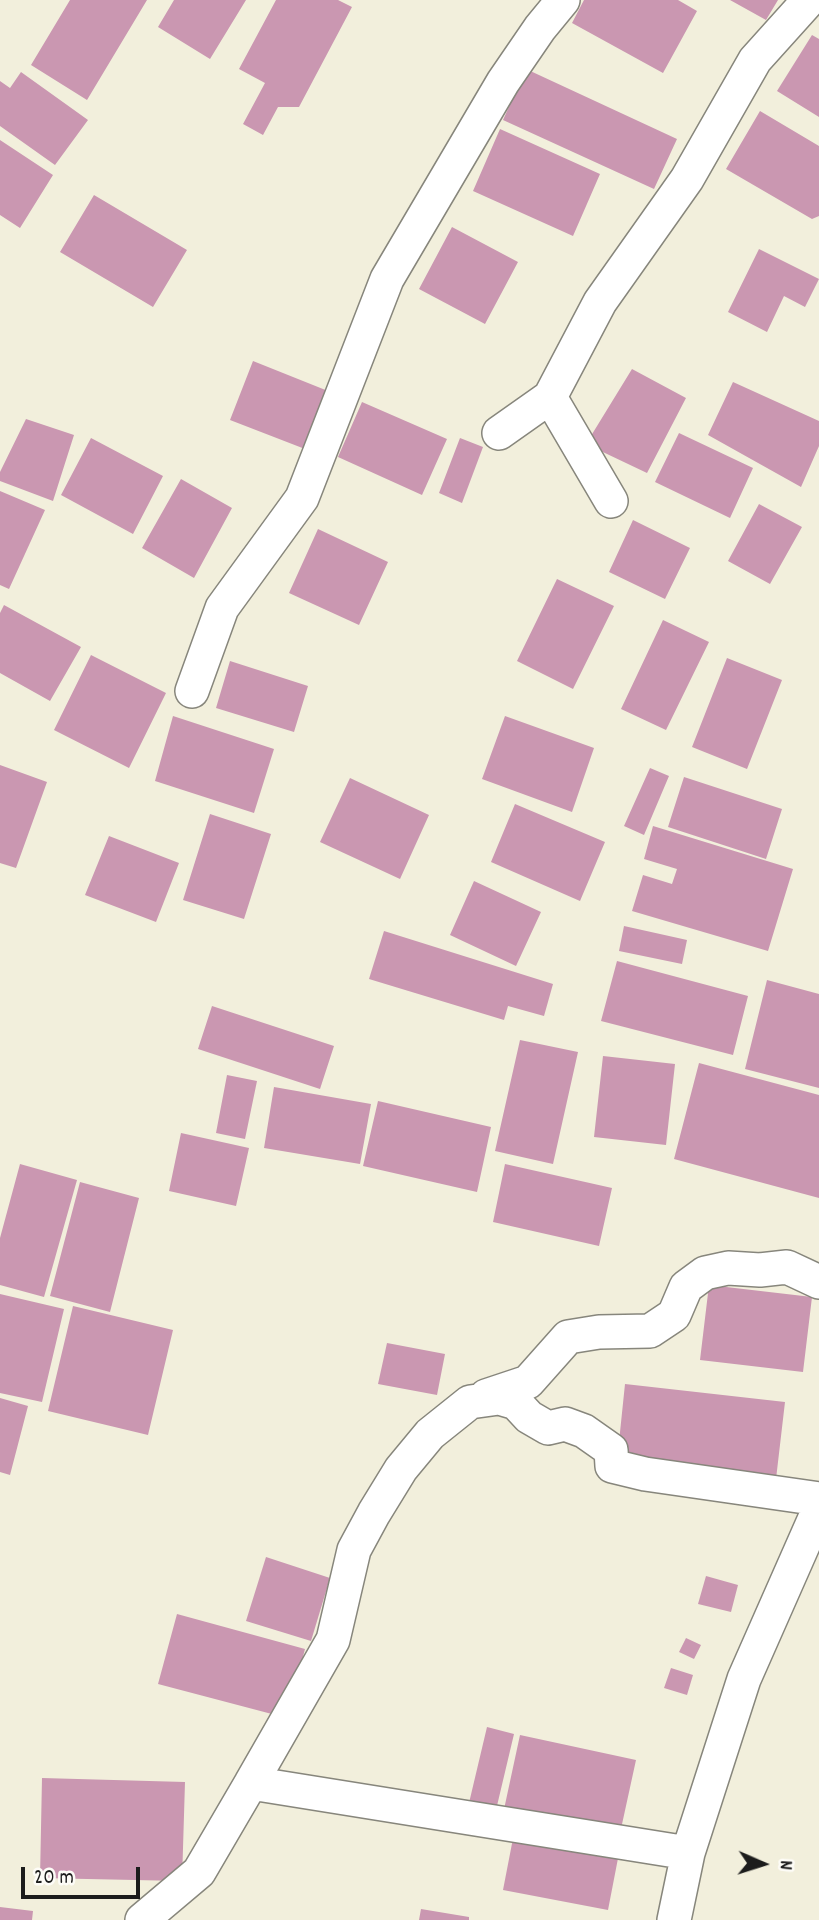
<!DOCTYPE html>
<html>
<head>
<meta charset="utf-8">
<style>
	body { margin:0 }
	#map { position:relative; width:819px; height:1920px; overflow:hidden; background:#f2efdc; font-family:Dekko,sans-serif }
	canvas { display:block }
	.north { position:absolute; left:728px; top:1829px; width:70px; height:70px; -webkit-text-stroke:5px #fdfcf7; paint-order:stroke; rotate:93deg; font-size:19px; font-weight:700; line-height:28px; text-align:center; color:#1c1c1c }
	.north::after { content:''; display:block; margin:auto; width:24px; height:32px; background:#1c1c1c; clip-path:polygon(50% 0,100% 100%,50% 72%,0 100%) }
	.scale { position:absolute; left:21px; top:1867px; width:119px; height:32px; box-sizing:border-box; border:4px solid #1c1c1c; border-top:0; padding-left:9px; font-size:21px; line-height:24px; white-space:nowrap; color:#1c1c1c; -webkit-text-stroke:5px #fdfcf7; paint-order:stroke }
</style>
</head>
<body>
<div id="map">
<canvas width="819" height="1920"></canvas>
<div class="north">N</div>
<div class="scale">20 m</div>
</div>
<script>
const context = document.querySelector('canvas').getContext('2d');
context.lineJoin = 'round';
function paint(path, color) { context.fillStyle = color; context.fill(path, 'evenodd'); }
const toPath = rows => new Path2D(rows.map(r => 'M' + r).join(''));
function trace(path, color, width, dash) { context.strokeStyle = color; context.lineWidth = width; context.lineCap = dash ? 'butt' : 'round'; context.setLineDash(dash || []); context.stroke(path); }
paint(toPath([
	[70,0,147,0,87,100,31,65],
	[174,0,246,0,210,59,158,27],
	[276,0,338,0,352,7,299,107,278,107,263,135,243,124,265,83,239,69],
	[584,0,678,0,697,11,663,73,572,23],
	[730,0,778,0,766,20],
	[812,35,819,39,819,117,777,91],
	[526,69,677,139,654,189,503,120],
	[21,72,88,120,55,165,0,126,0,81,10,88],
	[760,111,819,146,819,216,812,219,726,169],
	[500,129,600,174,573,236,473,191],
	[0,140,53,175,20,228,0,215],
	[94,195,187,250,153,307,60,252],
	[452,227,518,262,485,324,419,289],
	[759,249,819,279,805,307,784,296,767,332,728,312],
	[253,361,328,391,305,449,230,420],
	[632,369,686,398,647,473,586,444],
	[733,382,819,421,819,446,801,487,708,435],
	[362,402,447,439,422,495,338,457],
	[26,419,74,435,53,501,0,481,0,472],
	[679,433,753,468,730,518,655,482],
	[91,438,163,476,133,534,61,495],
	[460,438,483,447,462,503,439,493],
	[181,479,232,508,194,578,142,548],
	[0,491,45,510,9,589,0,585],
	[759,504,802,527,770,584,728,561],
	[633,520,690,548,665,599,609,572],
	[318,529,388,562,359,625,289,593],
	[557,579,614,606,573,689,517,661],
	[4,605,81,647,50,701,0,673,0,613],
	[663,620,709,642,666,730,621,709],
	[91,655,166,693,129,768,54,730],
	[727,658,782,680,747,769,692,747],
	[230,661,308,686,294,732,216,708],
	[173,716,274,749,254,813,155,781],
	[505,716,594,748,572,812,482,779],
	[0,765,47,782,16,868,0,863],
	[650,768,669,776,644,835,624,826],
	[684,777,782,809,766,859,668,827],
	[350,778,429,815,400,879,320,842],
	[515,804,605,842,580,901,491,862],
	[210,814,271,834,244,919,183,900],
	[653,826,793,869,768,951,632,911,643,875,672,884,677,869,644,859],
	[109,836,179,863,156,922,85,895],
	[474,881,541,912,516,966,450,935],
	[624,926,687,940,682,964,619,951],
	[384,931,553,984,544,1016,508,1006,504,1020,369,979],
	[617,961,748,996,733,1055,601,1021],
	[767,980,819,994,819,1088,745,1069],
	[212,1006,334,1046,320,1089,198,1049],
	[520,1040,578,1052,553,1164,495,1151],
	[603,1056,675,1064,666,1145,594,1137],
	[699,1063,819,1095,819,1198,674,1159],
	[227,1075,257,1081,245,1139,216,1133],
	[274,1087,371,1104,360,1164,264,1148],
	[378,1101,491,1127,477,1192,363,1166],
	[181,1133,249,1148,236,1206,169,1191],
	[20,1164,77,1180,44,1297,0,1285,0,1238],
	[505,1164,612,1188,599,1246,493,1222],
	[80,1182,139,1198,110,1312,50,1296],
	[709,1285,812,1297,803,1372,700,1360],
	[0,1294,64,1309,42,1402,0,1393],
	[73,1306,173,1330,148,1435,48,1411],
	[387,1343,445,1354,437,1395,378,1384],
	[625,1384,785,1402,776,1479,617,1461],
	[0,1398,28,1406,10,1475,0,1472],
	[266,1557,330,1578,311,1641,246,1621],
	[706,1576,738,1585,731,1612,698,1604],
	[177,1614,305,1649,287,1718,158,1684],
	[686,1638,701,1645,694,1659,679,1652],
	[671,1668,693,1675,687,1695,664,1688],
	[487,1727,514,1734,496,1810,469,1803],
	[520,1735,636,1760,619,1838,503,1814],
	[42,1778,185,1782,182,1881,40,1878],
	[515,1828,620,1848,608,1910,503,1890],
	[0,1907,33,1911,32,1920,0,1920],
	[421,1909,469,1917,469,1920,419,1920]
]), '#ca97b1');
const minor = toPath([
	[499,433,550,397],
	[611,501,550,397,600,302,687,179,755,60,809,0],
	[192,691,222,608,302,498,387,279,503,82,540,28,563,0],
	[486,1396,528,1382,568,1337,599,1332,650,1331,674,1315,686,1287,705,1273,728,1268,760,1270,787,1267,819,1282],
	[251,1783,333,1640,354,1550,374,1513,401,1469,430,1434,470,1402,499,1398,516,1403,529,1417,548,1428,565,1424,584,1431,611,1450,612,1466,645,1474,819,1499],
	[142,1920,199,1872,251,1783,688,1853],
	[674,1920,688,1853,744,1679,819,1509]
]);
trace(minor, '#87867c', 36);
trace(minor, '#fff', 33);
</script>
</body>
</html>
